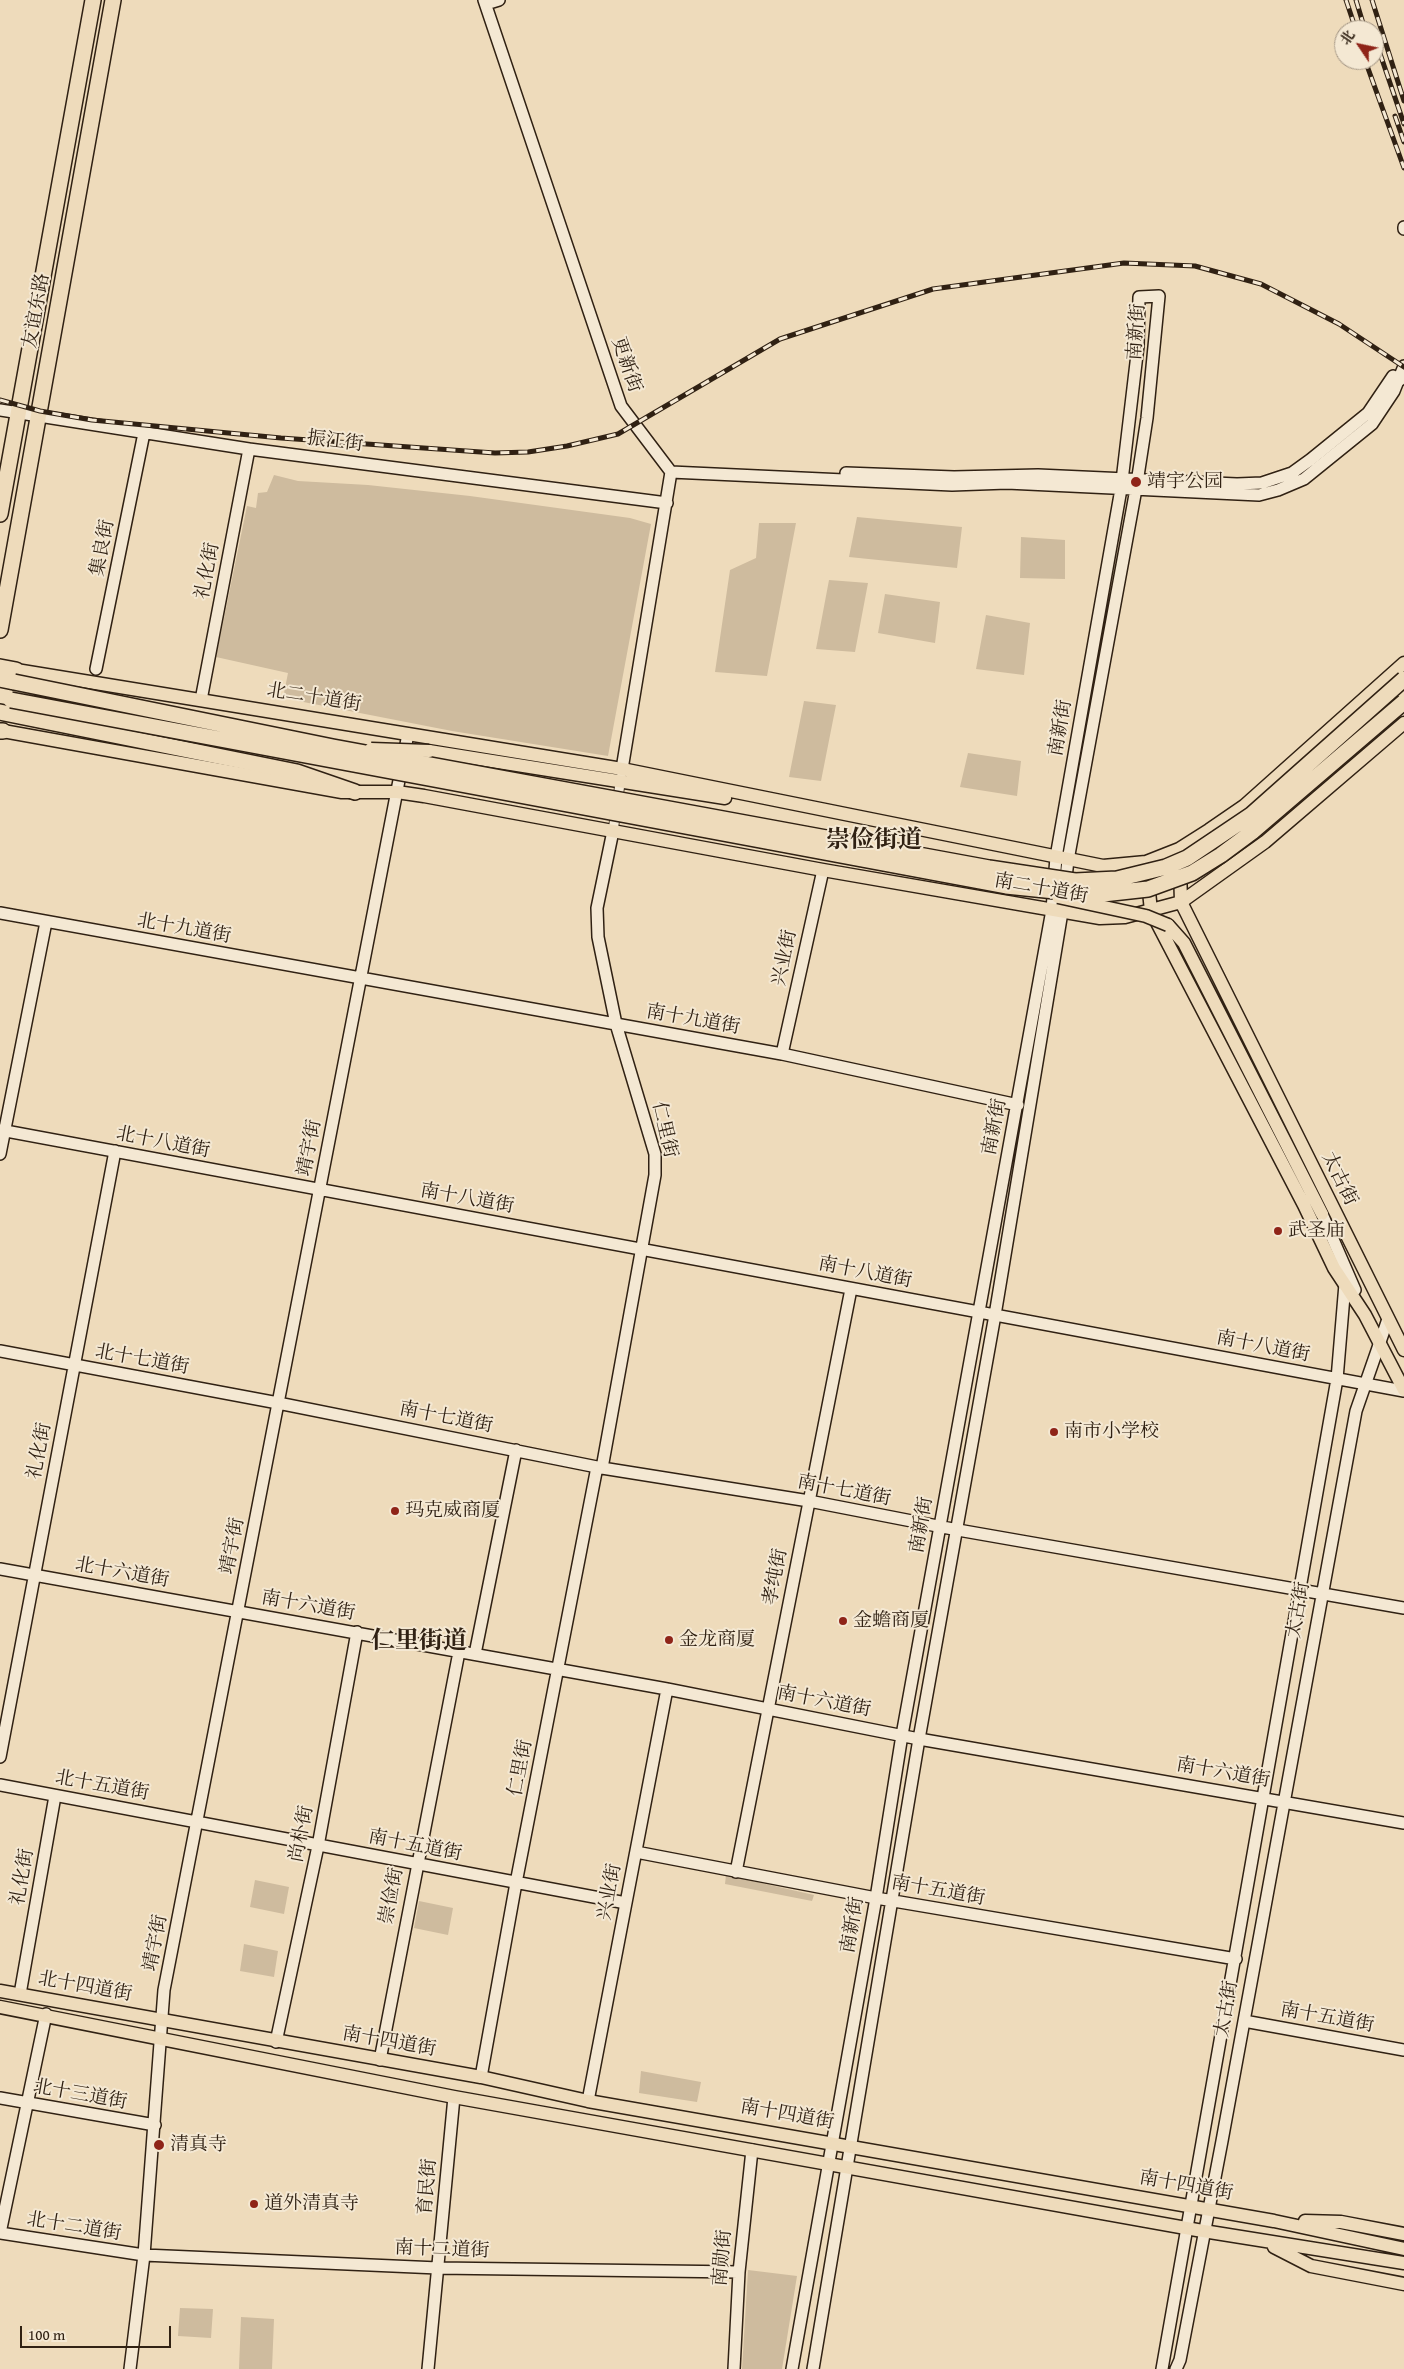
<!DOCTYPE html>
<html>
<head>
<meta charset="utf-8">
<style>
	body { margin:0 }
	#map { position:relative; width:1404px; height:2369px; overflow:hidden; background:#eedbbb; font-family:"Gentium Book Plus","Noto Serif SC",serif }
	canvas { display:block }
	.north { position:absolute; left:1334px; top:20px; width:50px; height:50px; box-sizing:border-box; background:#f4e8d3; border:1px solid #a69886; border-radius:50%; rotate:304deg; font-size:14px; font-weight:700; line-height:20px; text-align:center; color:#302113 }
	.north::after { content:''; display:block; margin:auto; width:18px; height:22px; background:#8f2418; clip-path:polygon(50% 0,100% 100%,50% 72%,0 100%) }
	.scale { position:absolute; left:20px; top:2326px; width:151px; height:22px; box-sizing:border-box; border:2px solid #302113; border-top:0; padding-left:6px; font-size:15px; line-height:18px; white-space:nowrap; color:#302113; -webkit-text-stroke:4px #f4e8d3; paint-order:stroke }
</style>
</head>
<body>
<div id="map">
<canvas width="1404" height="2369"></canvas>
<div class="north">北</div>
<div class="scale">100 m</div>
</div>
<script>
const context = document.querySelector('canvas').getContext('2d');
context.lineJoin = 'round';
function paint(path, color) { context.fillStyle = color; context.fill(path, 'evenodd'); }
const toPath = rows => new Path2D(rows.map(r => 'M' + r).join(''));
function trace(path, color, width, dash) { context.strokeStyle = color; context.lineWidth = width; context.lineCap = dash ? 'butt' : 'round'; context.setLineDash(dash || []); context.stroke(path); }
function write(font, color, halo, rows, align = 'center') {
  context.font = font + ' "Gentium Book Plus","Noto Serif SC",serif'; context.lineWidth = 4; context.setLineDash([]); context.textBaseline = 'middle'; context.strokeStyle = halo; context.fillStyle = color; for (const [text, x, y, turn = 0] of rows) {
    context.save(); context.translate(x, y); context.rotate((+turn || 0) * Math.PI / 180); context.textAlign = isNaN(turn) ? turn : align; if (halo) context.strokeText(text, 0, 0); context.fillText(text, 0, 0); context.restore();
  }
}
paint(toPath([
	[274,475,298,481,368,485,470,496,630,518,651,524,608,756,452,731,283,698,288,673,216,657,247,506,256,508,258,493,267,492],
	[857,517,962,527,957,568,849,557],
	[759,523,796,523,767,676,715,672,730,570,756,558],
	[1021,537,1065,540,1065,579,1020,578],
	[829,580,868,583,855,652,816,649],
	[885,594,940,602,935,643,878,633],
	[986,615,1030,623,1024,675,976,669],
	[804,701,836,705,821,781,789,777],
	[968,753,1021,761,1017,796,960,787],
	[726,1875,814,1895,812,1901,725,1884],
	[255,1880,289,1887,284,1914,250,1907],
	[419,1901,453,1908,448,1935,414,1928],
	[244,1944,278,1951,274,1977,240,1971],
	[641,2071,701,2082,697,2102,639,2093],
	[748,2270,797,2276,782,2369,742,2369],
	[180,2308,213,2309,211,2338,178,2336],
	[241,2317,274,2319,272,2369,239,2369]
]), '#cebb9e');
const street = toPath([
	[613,831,621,777]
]);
const secondary = toPath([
	[484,0,621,406,671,472,622,769],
	[486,4,499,0],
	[1404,227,1404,229],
	[0,410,249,449,667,503],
	[671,472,952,485,1007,483,1259,495,1278,490,1304,479,1372,424,1394,391,1404,366],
	[846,473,954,477,1038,475,1237,484,1262,483,1292,473,1310,460,1368,413,1393,376,1400,380],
	[96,669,144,433],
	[201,700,249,449],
	[0,913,782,1054,1018,1105],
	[782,1054,823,870],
	[0,1130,1404,1391],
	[0,1154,46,922],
	[1322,1214,1355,1290],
	[0,1351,278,1403,602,1468,809,1501,958,1530,1404,1608],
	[602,1468,655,1175,655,1154,616,1024,598,937,597,908,613,831],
	[0,1569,667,1689,919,1739,1404,1823],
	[475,1654,516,1450],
	[0,1757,115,1151],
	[0,1785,626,1903],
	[636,1852,876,1898,1236,1959],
	[736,1872,851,1289],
	[20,1994,55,1796],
	[1244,2021,1404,2050],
	[276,2042,318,1846,357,1632],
	[380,2060,459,1652],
	[481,2077,516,1883,597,1467],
	[0,2098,155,2125],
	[588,2101,667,1689],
	[0,2233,144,2255,438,2268,739,2272],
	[0,2233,46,2014],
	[130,2369,144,2255,164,1990,408,734],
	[428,2369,454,2097],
	[734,2369,739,2272,752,2150],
	[792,2369,876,1898,902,1735,1052,910,1056,857,1121,489,1138,346,1139,297,1159,296,1147,418,1136,489,1068,860,1062,912,995,1315,919,1739,813,2369],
	[1162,2369,1337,1379,1345,1284],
	[1176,2369,1180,2360,1222,2141,1356,1411,1388,1319]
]);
const primary = toPath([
	[16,670,622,769,1103,866,1146,862,1179,849,1209,830,1244,806,1404,663],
	[3,731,342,792,397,792,424,796,823,870,1100,918,1125,917,1181,902,1265,842,1404,723],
	[429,751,725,798],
	[1146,862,1151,911,1304,1205,1334,1268,1365,1315,1404,1390],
	[1180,868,1181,902,1404,1350],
	[1168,925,1184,943,1322,1214],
	[0,1991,481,2077,588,2101,1274,2221,1404,2249],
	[0,2007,454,2097,1197,2230,1404,2263],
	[1305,2221,1341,2222,1404,2234],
	[1274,2247,1311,2266,1404,2284]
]);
const highway = toPath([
	[0,514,93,0],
	[0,630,113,0],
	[0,667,16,670],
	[0,679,14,682],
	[0,712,297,772,355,792],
	[0,731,3,731]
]);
trace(street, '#60503d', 11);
trace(secondary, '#302113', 14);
trace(primary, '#302113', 15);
trace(highway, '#302113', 18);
trace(street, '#f4e8d3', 9);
trace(secondary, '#f4e8d3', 11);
trace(primary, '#eedbbb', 12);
trace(highway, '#eedbbb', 15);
const rail = toPath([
	[1346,0,1356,30],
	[1356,0,1365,30],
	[1372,0,1404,101],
	[1374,36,1404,124],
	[1365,60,1404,168],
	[1395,116,1404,142],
	[0,400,40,411,92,420,281,438,495,453,528,452,567,446,618,434,780,339,933,289,1124,263,1195,266,1261,284,1339,324,1404,367]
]);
trace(rail, '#302113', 5);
trace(rail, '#f4e8d3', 3, [9]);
const primaryBridge = toPath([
	[371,749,429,751],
	[1058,897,1146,916,1168,925]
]);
const highwayBridge = toPath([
	[14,682,333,747,989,868,1075,881,1117,879,1166,867,1187,858,1251,815,1404,679],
	[11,700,1006,886,1094,895,1148,889,1192,873,1221,855,1252,832,1404,702]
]);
trace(primaryBridge, '#302113', 15, []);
trace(highwayBridge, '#302113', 18, []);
trace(primaryBridge, '#eedbbb', 12);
trace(highwayBridge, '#eedbbb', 15);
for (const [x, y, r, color] of [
	[1136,482,6,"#8f2418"],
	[1278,1231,5,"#8f2418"],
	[1054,1432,5,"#8f2418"],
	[395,1511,5,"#8f2418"],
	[843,1621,5,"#8f2418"],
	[669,1640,5,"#8f2418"],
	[159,2145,6,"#8f2418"],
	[254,2204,5,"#8f2418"]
]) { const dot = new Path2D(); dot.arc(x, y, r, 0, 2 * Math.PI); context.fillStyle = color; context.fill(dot); trace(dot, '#f4e8d3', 2); }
write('19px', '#302113', '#f4e8d3', [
	["友谊东路",37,311,-80],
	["南新街",1137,332,-86],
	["更新街",626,365,71],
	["振江街",335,442,7],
	["集良街",103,548,-79],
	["礼化街",208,571,-79],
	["北二十道街",314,698,9],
	["南新街",1061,728,-80],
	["南二十道街",1041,889,10],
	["北十九道街",184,929,10],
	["兴业街",785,958,-78],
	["南十九道街",693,1020,10],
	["南新街",995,1127,-79],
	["仁里街",664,1130,77],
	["北十八道街",163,1143,11],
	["靖宇街",310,1148,-79],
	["太古街",1339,1179,64],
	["南十八道街",467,1199,10],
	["南十八道街",865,1273,11],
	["南十八道街",1263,1347,11],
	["北十七道街",142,1360,10],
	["南十七道街",446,1418,11],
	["礼化街",40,1451,-79],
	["南十七道街",844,1491,11],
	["南新街",922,1525,-80],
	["靖宇街",233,1546,-79],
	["北十六道街",122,1573,10],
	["孝纯街",776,1577,-79],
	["南十六道街",308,1606,10],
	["太古街",1299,1610,-80],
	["南十六道街",824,1702,11],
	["仁里街",521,1768,-79],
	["南十六道街",1223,1773,10],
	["北十五道街",102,1786,10],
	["尚朴街",302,1834,-79],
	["南十五道街",415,1846,11],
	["礼化街",23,1877,-80],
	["南十五道街",938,1891,10],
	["兴业街",610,1892,-79],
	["崇俭街",392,1896,-79],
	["南新街",853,1925,-80],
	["靖宇街",156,1943,-79],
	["北十四道街",85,1987,10],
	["太古街",1227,2009,-80],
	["南十五道街",1327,2018,10],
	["南十四道街",389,2042,10],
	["北十三道街",80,2095,10],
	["南十四道街",787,2115,10],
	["南十四道街",1186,2186,10],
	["育民街",428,2187,-85],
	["北十二道街",74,2227,9],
	["南十二道街",442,2250,2],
	["南勋街",723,2258,-85]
]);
write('19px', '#302113', '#f4e8d3', [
	["靖宇公园",1147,482],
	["武圣庙",1288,1231],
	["南市小学校",1064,1432],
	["玛克威商厦",405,1511],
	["金蟾商厦",853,1621],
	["金龙商厦",679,1640],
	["清真寺",170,2145],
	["道外清真寺",264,2204]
], 'left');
write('bold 24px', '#302113', '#f4e8d3', [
	["崇俭街道",874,841],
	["仁里街道",419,1642]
]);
</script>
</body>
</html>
